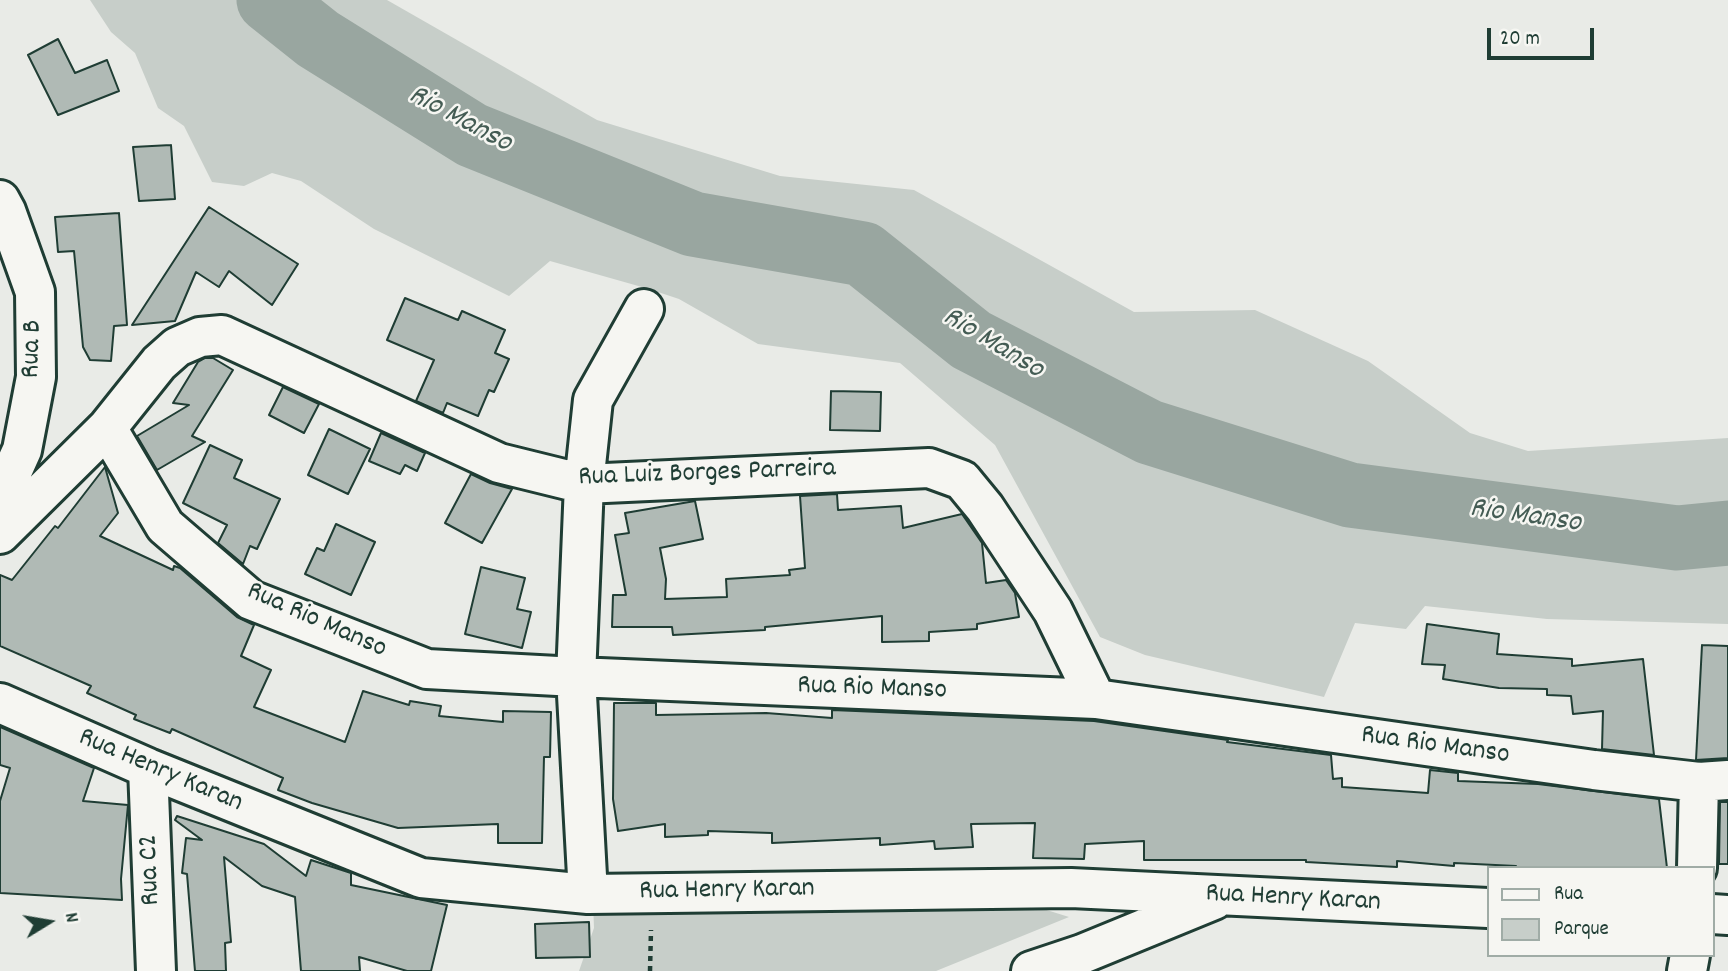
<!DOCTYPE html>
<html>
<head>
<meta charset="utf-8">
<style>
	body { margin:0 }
	#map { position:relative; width:1728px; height:971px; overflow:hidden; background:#e9ebe7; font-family:Dekko,sans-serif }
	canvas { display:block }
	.legend { position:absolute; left:1487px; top:866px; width:228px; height:91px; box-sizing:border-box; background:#f6f6f2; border:2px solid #a0aca6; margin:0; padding:9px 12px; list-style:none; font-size:21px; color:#1f3d34 }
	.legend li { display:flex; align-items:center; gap:14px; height:35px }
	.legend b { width:35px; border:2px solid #a0aca6 }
	.north { position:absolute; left:14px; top:887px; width:70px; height:70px; -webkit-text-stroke:5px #f6f6f2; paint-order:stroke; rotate:79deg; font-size:19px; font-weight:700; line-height:28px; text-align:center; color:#1f3d34 }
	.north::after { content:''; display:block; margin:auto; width:24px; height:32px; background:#1f3d34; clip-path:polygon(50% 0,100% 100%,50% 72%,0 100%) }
	.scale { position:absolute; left:1487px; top:28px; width:107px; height:32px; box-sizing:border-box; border:4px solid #1f3d34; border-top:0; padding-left:9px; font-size:21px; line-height:24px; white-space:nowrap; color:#1f3d34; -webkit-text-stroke:5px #f6f6f2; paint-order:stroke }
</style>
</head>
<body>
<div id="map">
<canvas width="1728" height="971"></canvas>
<ul class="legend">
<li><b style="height:9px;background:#f6f6f2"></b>Rua</li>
<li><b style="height:19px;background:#c7cec9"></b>Parque</li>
</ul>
<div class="north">N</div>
<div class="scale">20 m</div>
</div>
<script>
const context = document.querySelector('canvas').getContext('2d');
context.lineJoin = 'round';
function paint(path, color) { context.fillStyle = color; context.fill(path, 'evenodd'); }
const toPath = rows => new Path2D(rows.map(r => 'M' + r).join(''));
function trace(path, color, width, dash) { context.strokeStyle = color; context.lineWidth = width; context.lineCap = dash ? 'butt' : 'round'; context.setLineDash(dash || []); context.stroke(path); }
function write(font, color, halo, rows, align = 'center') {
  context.font = font + ' Dekko,sans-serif'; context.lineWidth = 5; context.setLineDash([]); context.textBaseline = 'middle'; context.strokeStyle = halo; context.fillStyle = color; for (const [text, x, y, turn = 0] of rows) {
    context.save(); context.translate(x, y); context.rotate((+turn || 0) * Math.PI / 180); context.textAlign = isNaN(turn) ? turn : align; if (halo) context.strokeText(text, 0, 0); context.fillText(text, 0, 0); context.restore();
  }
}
paint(toPath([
	[90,0,387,0,597,120,780,176,914,190,1134,312,1255,310,1368,361,1470,433,1528,451,1728,438,1728,624,1547,619,1425,606,1406,629,1355,623,1324,697,1145,655,1100,637,995,445,900,363,758,344,679,299,649,289,550,261,509,296,374,229,301,181,272,173,244,186,212,182,184,126,158,108,135,53,111,32],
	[1005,897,1069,917,936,971,579,971,594,928,593,901]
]), '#c7cec9');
trace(toPath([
	[269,0,318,39,472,135,693,224,863,254,971,340,1149,432,1350,495,1677,538,1728,533]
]), '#99a6a0', 65);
const building = toPath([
	[58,39,75,73,107,60,119,91,58,115,28,55,58,39],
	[171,145,175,199,139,201,133,147,171,145],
	[209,207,298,264,272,305,229,271,219,287,196,272,175,321,132,325,209,207],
	[119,213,127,325,114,326,111,361,90,360,83,347,74,251,58,252,55,217,119,213],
	[405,298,458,320,462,311,505,330,495,353,509,359,494,392,489,390,478,416,447,403,443,413,416,401,434,360,387,340,405,298],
	[205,358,213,358,233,370,192,436,205,442,157,470,137,436,189,405,173,403,198,362,205,358],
	[283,387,319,404,304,433,269,415,283,387],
	[831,391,881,392,880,431,830,430,831,391],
	[329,429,370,449,348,494,308,475,329,429],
	[381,433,425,453,417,471,405,465,400,474,369,461,381,433],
	[210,445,242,460,234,478,280,499,257,549,250,546,243,564,218,543,227,525,183,503,210,445],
	[105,467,118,513,100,536,173,570,174,566,180,568,237,617,254,625,241,656,271,670,254,707,345,742,363,691,409,705,410,701,441,706,439,716,503,722,503,711,551,712,550,757,544,757,542,843,498,843,498,824,398,828,312,803,278,790,283,778,172,729,170,733,134,719,136,715,87,693,91,686,0,646,0,575,12,580,55,526,58,528,105,467],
	[471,474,490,483,512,489,482,543,445,523,471,474],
	[837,494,838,510,901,506,903,528,962,514,982,543,986,583,1006,580,1015,593,1019,617,977,624,977,629,929,632,929,641,882,642,882,616,765,627,765,630,673,635,672,627,612,627,613,595,626,595,615,535,629,533,625,513,695,501,703,539,660,548,666,579,665,599,727,597,726,579,790,575,789,570,805,568,800,496,837,494],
	[336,524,375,542,351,595,305,574,317,548,324,551,336,524],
	[481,567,525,578,517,609,531,612,522,648,465,634,481,567],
	[1427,624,1499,634,1497,654,1572,659,1572,666,1643,659,1654,755,1602,749,1603,711,1573,714,1571,696,1547,695,1547,689,1499,688,1443,679,1445,665,1422,664,1427,624],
	[1702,645,1728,646,1728,758,1696,760,1702,645],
	[614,703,656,703,656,715,766,713,832,718,832,710,1094,721,1228,740,1227,742,1331,755,1333,779,1342,778,1342,787,1428,793,1430,770,1458,773,1458,781,1538,784,1659,799,1667,868,1516,868,1516,866,1454,863,1454,866,1397,861,1397,867,1306,862,1306,860,1144,860,1144,841,1085,844,1084,859,1033,858,1035,823,971,824,973,847,935,849,934,841,880,845,880,838,772,843,772,833,708,831,708,835,665,837,665,824,618,831,613,799,614,703],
	[0,727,94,768,83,801,128,805,121,879,122,900,0,893,0,801,10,768,0,765,0,727],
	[1720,802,1728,802,1728,864,1719,864,1720,802],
	[177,816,264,844,306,876,311,860,351,873,351,885,447,905,431,971,407,971,359,957,360,971,301,971,295,897,262,886,224,857,231,942,225,943,226,971,195,971,187,874,182,873,186,838,202,840,175,820,177,816],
	[589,922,590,957,536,958,535,924,589,922]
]);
paint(building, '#b0bab5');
trace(building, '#1f3d34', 2);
const minor = toPath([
	[0,200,6,211,35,292,36,377,22,450,0,499],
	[107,428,165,526,251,600,427,669,576,677,1096,699,1594,770,1699,782,1728,780],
	[0,534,107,428,159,363,177,347,200,337,222,335,499,463,584,484,929,468,962,480,985,508,1053,611,1096,699],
	[0,703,148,768,421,878,588,894,1071,888,1488,908],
	[148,768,156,971],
	[1697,868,1699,782],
	[588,894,576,677,584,484,593,400,644,309],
	[1712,914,1728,915],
	[1031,971,1082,954,1214,900],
	[1687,971,1690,955]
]);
trace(minor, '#1f3d34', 44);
trace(toPath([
	[650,971,651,930]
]), '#1f3d34', 4.5, [5, 5]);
trace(minor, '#f6f6f2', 38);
write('28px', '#1f3d34', '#f6f6f2', [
	["Rua B",34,349,-88],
	["Rua Luiz Borges Parreira",707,475,-2],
	["Rua Rio Manso",316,622,24],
	["Rua Rio Manso",872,690,2],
	["Rua Rio Manso",1435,747,8],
	["Rua Henry Karan",160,772,23],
	["Rua C2",152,870,-92],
	["Rua Henry Karan",727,892,-1],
	["Rua Henry Karan",1293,900,3]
]);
write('italic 30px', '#445c54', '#f6f6f2', [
	["Rio Manso",459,121,28],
	["Rio Manso",992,345,31],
	["Rio Manso",1525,518,8]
]);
</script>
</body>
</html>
